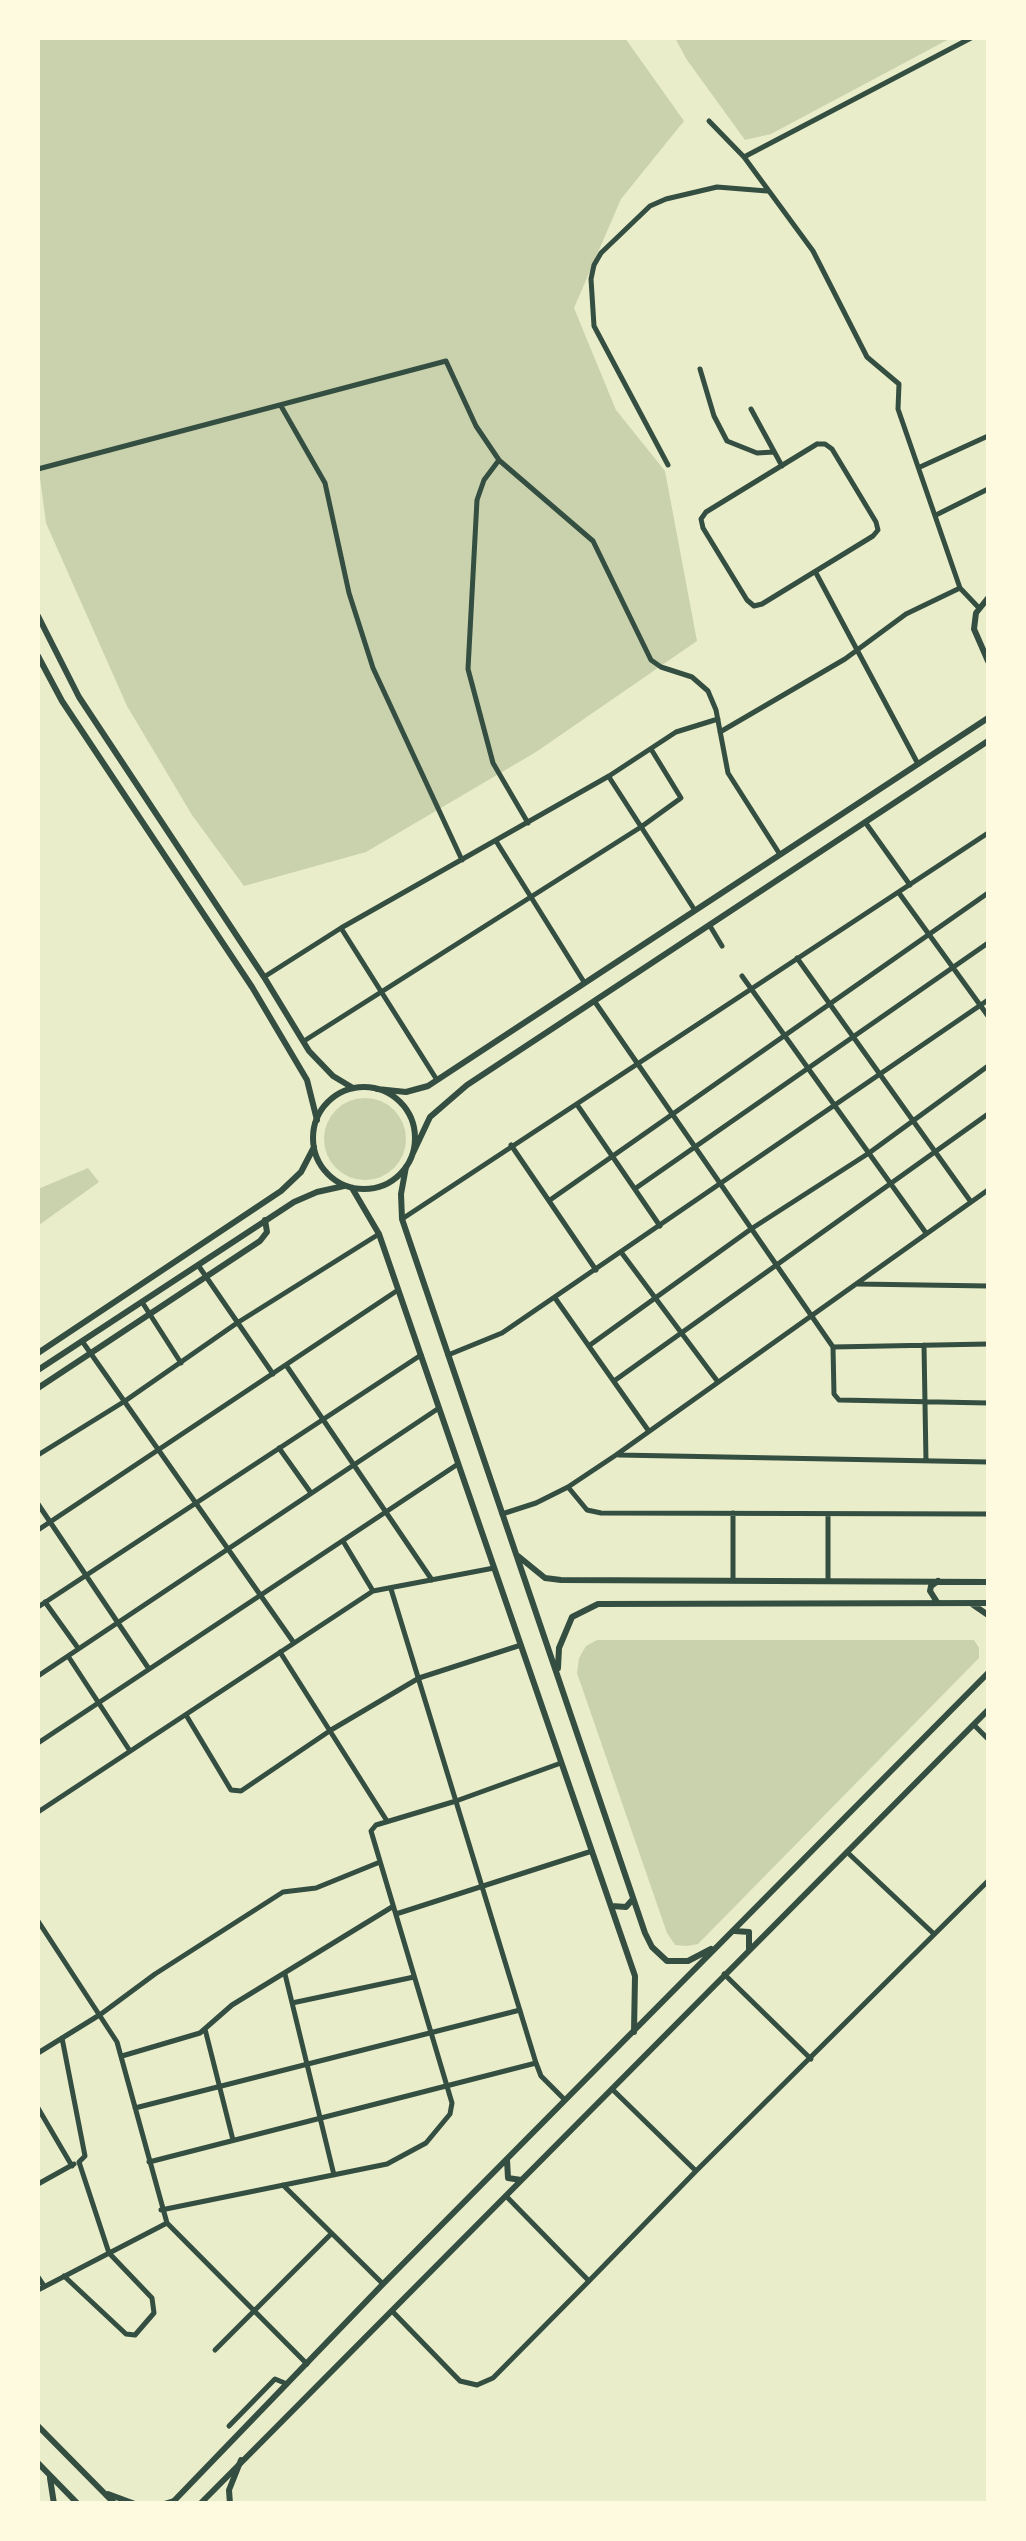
<!DOCTYPE html>
<html>
<head>
<meta charset="utf-8">
<style>
	body { margin:0 }
	#map { position:relative; width:1026px; height:2541px; overflow:hidden; background:#e9edc9; font-family:Overpass,sans-serif }
	canvas { display:block }
	.frame { position:absolute; inset:0; border:40px solid #fefae0; pointer-events:none }
</style>
</head>
<body>
<div id="map">
<canvas width="1026" height="2541"></canvas>
<div class="frame"></div>
</div>
<script>
const context = document.querySelector('canvas').getContext('2d');
context.lineJoin = 'round';
function paint(path, color) { context.fillStyle = color; context.fill(path, 'evenodd'); }
const toPath = rows => new Path2D(rows.map(r => 'M' + r).join(''));
function trace(path, color, width, dash) { context.strokeStyle = color; context.lineWidth = width; context.lineCap = dash ? 'butt' : 'round'; context.setLineDash(dash || []); context.stroke(path); }
paint(toPath([
	[38,38,625,38,684,121,621,199,574,308,616,410,665,471,697,641,536,752,366,852,244,886,192,815,127,706,46,523,38,463],
	[675,38,951,38,771,134,745,140,687,60],
	'324 1139a41 41 0 1 1 82 0a41 41 0 1 1-82 0Z',
	[88,1168,99,1182,39,1225,38,1189],
	[597,1640,974,1640,979,1648,979,1658,698,1944,687,1946,675,1945,667,1933,577,1673,579,1658,586,1646]
]), '#cad2ad');
trace(toPath([
	[709,121,744,157,813,251,867,357,899,384,898,409,960,588,979,608],
	[744,157,971,38],
	[700,369,714,416,727,441,757,453,774,452],
	[281,406,325,483,349,593,373,668,462,860],
	[751,409,782,466],
	[817,444,825,444,832,449,876,522,878,530,873,536,762,604,754,606,747,600,703,528,701,519,706,512,817,444],
	[500,461,593,541,651,660,661,667,692,677,708,691,716,710,728,773,779,853],
	[668,465,594,326,591,279,594,265,601,253,650,206,666,199,717,187,767,191],
	[920,467,988,436],
	[38,469,446,361,476,426,499,460,484,480,477,500,468,669,493,763,528,823],
	[936,515,988,489],
	[816,573,918,764],
	[720,732,845,659,906,614,960,588],
	[609,777,694,909],
	[865,822,910,885],
	[496,841,584,982],
	[899,893,988,1016],
	[710,926,722,946],
	[341,928,437,1080],
	[797,958,971,1202],
	[742,976,926,1233],
	[264,977,341,928,609,776,676,732,718,719],
	[595,1002,833,1347,834,1394,839,1400,988,1403],
	[304,1041,641,827,681,798,651,749],
	[578,1106,660,1226],
	[511,1145,596,1270],
	[636,1188,988,943],
	[550,1200,988,893],
	[402,1219,988,833],
	[621,1252,718,1382],
	[198,1265,273,1374],
	[858,1284,988,1286],
	[555,1298,648,1430],
	[142,1302,181,1363],
	[82,1341,294,1643],
	[590,1345,751,1229,869,1153,988,1066],
	[924,1345,926,1461],
	[833,1347,988,1344],
	[448,1355,502,1333,988,1000],
	[286,1365,432,1580],
	[614,1381,988,1114],
	[279,1448,311,1493],
	[38,1455,125,1401,237,1323,379,1234],
	[619,1455,988,1462],
	[568,1487,587,1510,601,1513,988,1514],
	[38,1504,149,1669],
	[733,1513,733,1580],
	[502,1514,536,1503,568,1487,616,1455,988,1190],
	[38,1530,398,1290],
	[343,1541,373,1591],
	[828,1581,828,1514],
	[391,1589,536,2063,541,2076,565,2100],
	[45,1602,78,1648],
	[38,1607,421,1355],
	[280,1652,387,1821],
	[68,1656,130,1751],
	[38,1676,439,1408],
	[186,1715,231,1790,241,1791,331,1730,419,1678,521,1645],
	[974,1725,988,1739],
	[38,1743,458,1464],
	[38,1812,373,1591,494,1568],
	[847,1852,934,1934],
	[396,1914,592,1851],
	[38,1921,117,2042,167,2223,307,2364],
	[285,1974,334,2175],
	[724,1974,811,2059],
	[292,2003,414,1977],
	[205,2029,233,2140],
	[62,2038,85,2156,79,2162,109,2253,152,2298,154,2313,135,2335,126,2334,64,2276],
	[38,2053,101,2014,155,1974,283,1892,316,1888,380,1862],
	[122,2056,200,2033,232,2005,392,1907],
	[38,2108,72,2166],
	[135,2108,520,2010],
	[149,2162,536,2063],
	[696,2171,988,1881],
	[38,2184,74,2164],
	[283,2185,383,2284],
	[161,2210,387,2164,426,2143,450,2114,452,2103,371,1831,376,1825,456,1801,561,1763],
	[38,2277,44,2286],
	[589,2281,696,2171,612,2089],
	[38,2290,167,2223],
	[392,2311,460,2381,477,2385,493,2378,589,2281,506,2196],
	[215,2350,331,2234],
	[229,2426,275,2379,287,2384]
]), '#344e41', 5);
trace(toPath([
	[988,598,976,613,974,629,988,661],
	[38,616,79,697,264,977,309,1051,333,1076,353,1088],
	[38,656,62,701,252,987,307,1080,317,1120],
	[406,1167,401,1194,402,1219,645,1933,652,1947,667,1961,688,1961,711,1949],
	[352,1188,379,1234,635,1976,634,2032],
	[38,1388,260,1241,267,1232,265,1220],
	[518,1556,545,1578,561,1580,988,1582],
	[937,1602,930,1591,931,1586,938,1581],
	[972,1604,988,1615],
	[558,1668,559,1648,572,1617,598,1604,988,1603],
	[612,1906,626,1907,633,1899],
	[735,1931,749,1932,749,1950],
	[507,2160,508,2178,521,2180],
	[172,2503,383,2284,988,1673],
	[200,2504,988,1710]
]), '#344e41', 6);
trace(toPath([
	'313 1138a51 51 0 1 1 102 0a51 51 0 1 1-102 0Z',
	[377,1089,406,1092,428,1086,988,718],
	[413,1153,430,1117,467,1085,988,741],
	[38,1353,281,1191,301,1172,314,1147],
	[38,1370,294,1202,317,1192,344,1186],
	[38,2426,115,2504],
	[38,2463,78,2504],
	[50,2478,54,2504],
	[108,2494,135,2504],
	[164,2504,174,2501],
	[230,2504,229,2490,241,2460]
]), '#344e41', 6);
</script>
</body>
</html>
